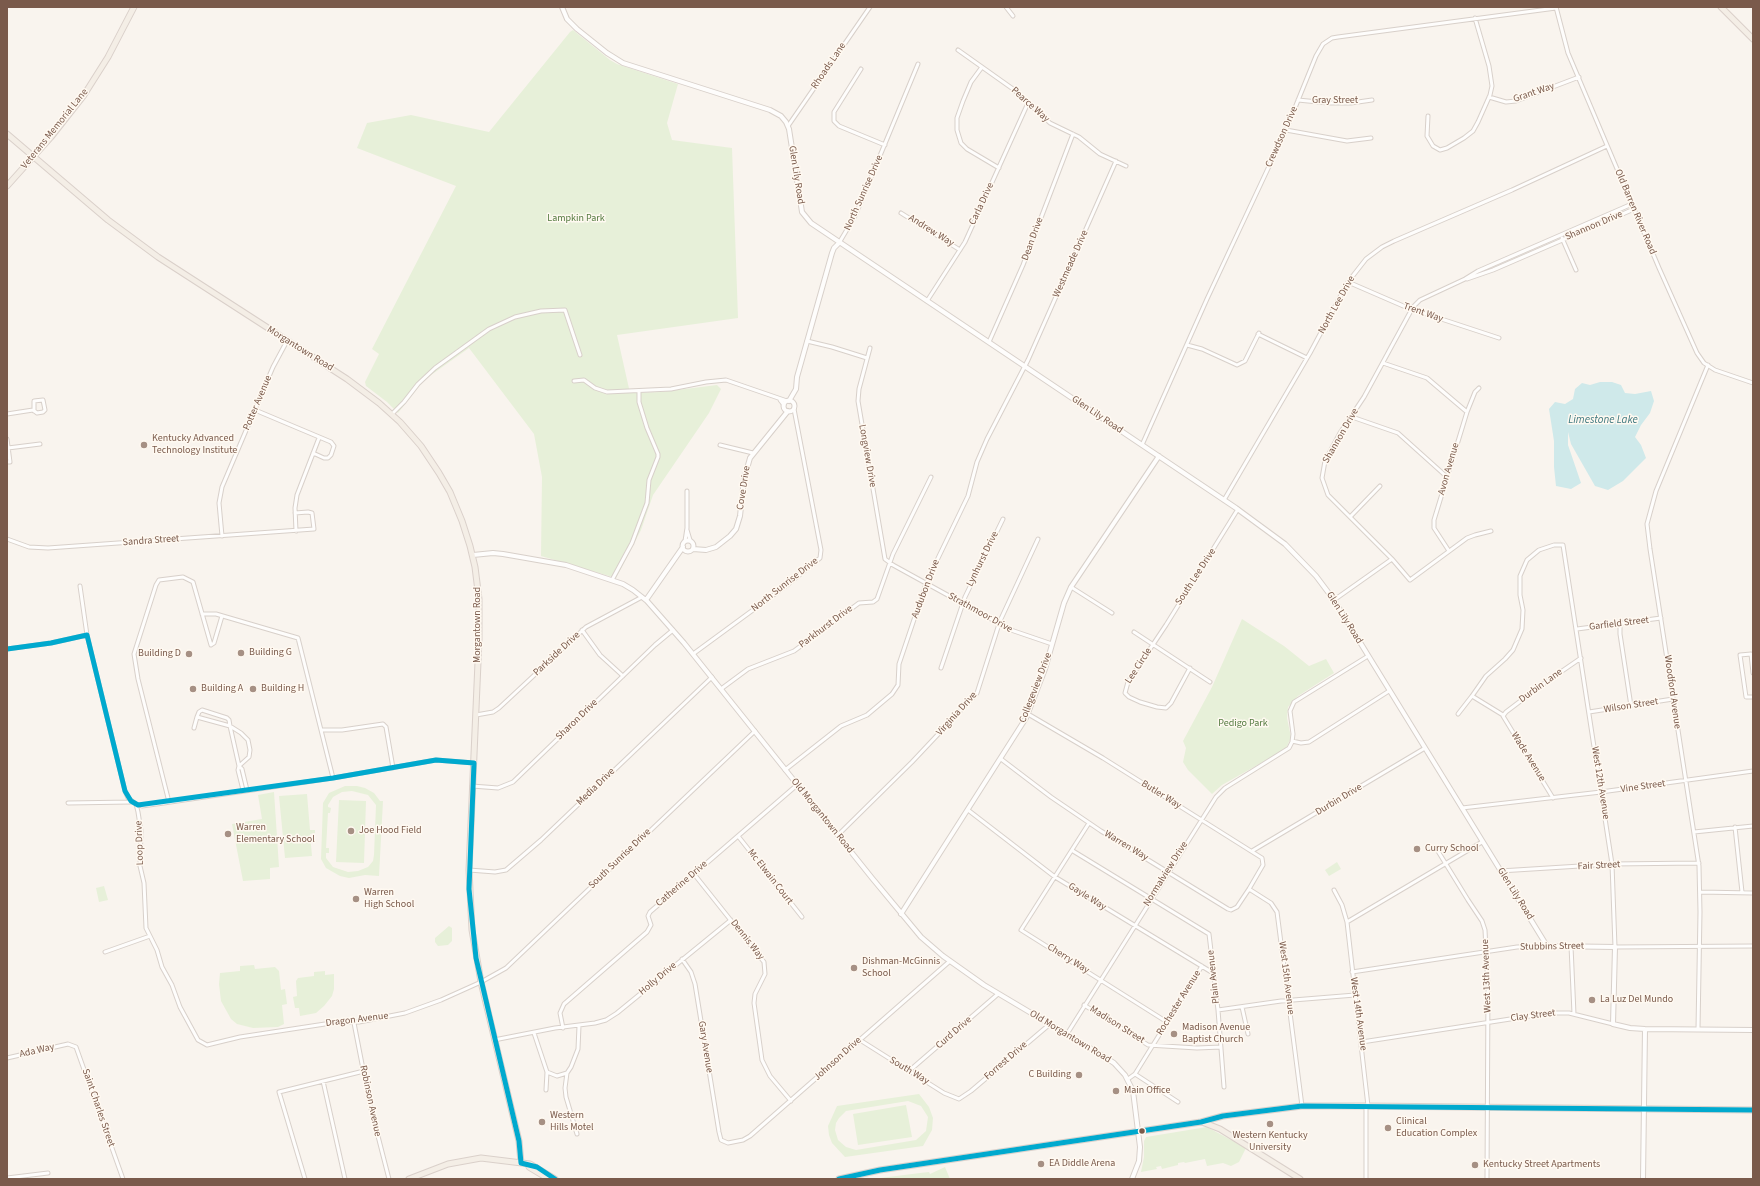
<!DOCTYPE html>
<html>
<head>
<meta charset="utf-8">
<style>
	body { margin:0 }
	#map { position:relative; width:1760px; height:1186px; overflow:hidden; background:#f9f4ee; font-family:"Source Sans 3",sans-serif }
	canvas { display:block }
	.frame { position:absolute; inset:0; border:8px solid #7a5a4b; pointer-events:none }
</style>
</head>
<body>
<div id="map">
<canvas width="1760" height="1186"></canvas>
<div class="frame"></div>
</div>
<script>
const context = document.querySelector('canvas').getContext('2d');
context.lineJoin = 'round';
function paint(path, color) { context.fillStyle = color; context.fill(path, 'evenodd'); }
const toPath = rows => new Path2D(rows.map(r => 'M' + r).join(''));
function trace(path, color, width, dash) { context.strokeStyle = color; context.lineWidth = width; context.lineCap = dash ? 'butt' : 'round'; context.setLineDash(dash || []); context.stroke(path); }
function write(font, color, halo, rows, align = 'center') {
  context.font = font + ' "Source Sans 3",sans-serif'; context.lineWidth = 3; context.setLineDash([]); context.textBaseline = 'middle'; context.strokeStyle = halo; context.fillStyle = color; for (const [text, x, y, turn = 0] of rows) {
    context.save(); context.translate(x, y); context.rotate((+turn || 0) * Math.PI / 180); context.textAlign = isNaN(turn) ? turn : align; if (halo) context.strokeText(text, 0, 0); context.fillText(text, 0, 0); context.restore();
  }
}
paint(toPath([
	[573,30,610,60,617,64,678,84,667,123,672,140,732,148,738,318,617,335,630,393,661,392,717,385,721,389,709,413,653,495,641,530,616,578,541,556,542,477,534,434,469,348,424,380,398,413,387,402,366,386,365,382,379,354,372,349,456,186,357,148,367,123,411,115,489,132,570,32],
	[1242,619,1284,646,1309,666,1326,659,1334,673,1298,696,1288,707,1287,718,1291,737,1286,749,1222,785,1212,794,1188,770,1183,762,1186,748,1183,741,1212,687],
	[345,786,357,786,365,788,374,793,380,801,383,801,379,876,365,875,349,878,340,876,326,868,321,859,323,803,329,793],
	[352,791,368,795,376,805,374,855,373,861,368,867,358,871,348,872,333,867,326,858,326,853,329,853,329,848,326,848,328,813,330,813,331,808,328,807,328,805,333,797,342,792],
	[274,792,279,867,270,868,270,879,243,881,232,824,262,819,258,795],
	[307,794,310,830,315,830,315,833,310,834,312,856,285,858,279,796],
	[339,800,366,801,364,863,336,862],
	[1337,862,1341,869,1329,876,1325,870],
	[104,886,108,900,99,902,96,888],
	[449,926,452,928,452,941,448,945,438,946,435,942,435,938],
	[254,965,255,969,275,967,279,971,281,990,285,989,287,1004,282,1005,284,1024,278,1027,253,1028,237,1024,231,1019,221,1001,219,984,220,973,240,971,240,966],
	[325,971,325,975,334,974,334,989,332,996,324,1006,316,1013,300,1016,299,1008,295,1008,293,997,297,996,296,981,298,978,314,976,314,972],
	[919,1094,929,1107,933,1118,932,1130,923,1146,845,1157,832,1143,829,1135,828,1126,837,1106],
	[908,1101,921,1106,928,1117,926,1131,916,1140,856,1150,846,1147,838,1140,835,1130,836,1123,839,1118,846,1111],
	[906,1105,912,1137,858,1145,853,1114],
	[1207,1127,1246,1148,1239,1162,1231,1166,1223,1163,1207,1166,1205,1159,1185,1163,1184,1162,1178,1163,1178,1165,1162,1169,1161,1166,1156,1167,1157,1169,1141,1172,1144,1157,1144,1141,1146,1137],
	[945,1167,950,1179,872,1179,920,1173,929,1172,930,1174]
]), '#e7f0d9');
paint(toPath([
	[1600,382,1612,382,1621,385,1625,393,1635,394,1651,391,1654,401,1650,413,1641,425,1635,437,1641,445,1646,458,1623,481,1608,490,1595,486,1571,444,1568,432,1568,445,1581,483,1571,489,1556,486,1554,467,1554,441,1549,409,1555,402,1565,404,1573,399,1575,389,1582,383,1590,385]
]), '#cfe9ea');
const minor = toPath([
	[1006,7,1013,16],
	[1556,7,1568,53,1659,268,1697,353,1704,363,1715,370,1753,383],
	[958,50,1013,89,1050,123,1079,137,1100,154,1126,166],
	[982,67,971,82,963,101,957,118,957,130,961,143,967,149,999,168],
	[861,69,834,112,834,121,839,126,885,145],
	[1489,97,1506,102,1516,101,1579,77],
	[1298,100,1328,103,1351,103,1372,100],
	[1428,116,1427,136,1433,146,1440,150,1447,148,1464,138,1473,131,1478,122,1490,95,1492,86,1489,66,1475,18],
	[788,126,870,7],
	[1286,130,1347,141,1371,138],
	[901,213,960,250],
	[1562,238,1576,270],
	[839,243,855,216,918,64],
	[1467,279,1493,270,1634,209],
	[1348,282,1408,308,1499,338],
	[927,301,965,242,1028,103],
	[1258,334,1307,358],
	[807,341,832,347,867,358],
	[989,342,1023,265,1073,134],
	[1187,345,1202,349,1237,365,1245,361,1259,333],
	[870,348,859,389,858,401,885,559,893,565,1011,630,1052,644],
	[1383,363,1427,378,1467,412],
	[574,381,584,380,595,388,607,392,671,389,706,382,726,380,787,401],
	[780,400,784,405],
	[255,410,331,442,334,446,331,455,328,458,324,458,313,453],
	[7,414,33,410,37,413,43,412,45,410,43,400,34,401,34,411],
	[392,414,404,402,418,384,435,368,489,329,515,317,541,311,565,310,580,355],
	[1352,417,1398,433,1447,477],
	[7,439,10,462,7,462],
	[720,445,753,453],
	[1142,445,1207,299,1286,130,1316,56,1323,44,1332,38,1338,37,1556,8],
	[8,448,40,444],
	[1224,500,1310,353,1348,282,1366,259,1382,247,1394,241,1512,190,1607,146],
	[1350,517,1380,486],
	[687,530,690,540],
	[296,531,295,508,297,495,319,438],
	[1491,531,1475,535,1467,538,1410,580,1392,559,1328,495,1322,478,1325,461,1340,433,1364,397,1413,307,1420,300,1465,279,1478,271,1632,204],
	[222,536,219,503,222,487,273,367,287,341],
	[7,539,29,547,48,548,314,529,312,513,308,512,295,513],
	[685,541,687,528,687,491],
	[1449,551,1434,528,1434,520,1467,412,1475,392,1479,388],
	[612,580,632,543,647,503,649,480,658,457,658,454,647,428,639,402,639,391],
	[80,586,87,635,125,791,128,798,136,804,138,812,141,831,140,866,144,883,146,928,157,950,162,967,172,985,180,1007,198,1040,207,1045,240,1037,338,1022,359,1022,405,1013,441,1000,481,982,506,968,755,731],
	[1071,587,1112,613],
	[1334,600,1392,559],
	[202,614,216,614,298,638,333,778],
	[1620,624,1620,634,1631,706],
	[1577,629,1661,618],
	[582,630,600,655,623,676],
	[1134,632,1210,682],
	[7,649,51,643,87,635],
	[693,654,787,585,820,558,821,550,794,409],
	[941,668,965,597,1003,519],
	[1190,668,1171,703,1166,708,1157,707,1140,702,1129,697,1125,693,1128,682,1166,625,1238,509],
	[1753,673,1751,654,1740,655,1746,697,1753,697],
	[721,689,748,669,794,651,859,603,873,602,877,599,893,554,931,477],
	[1589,712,1673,699],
	[1458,714,1472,696],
	[476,715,493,712,499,708,586,627,642,597],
	[1503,715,1472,696,1486,676,1505,659,1513,650,1522,629,1523,610,1520,595,1520,576,1527,560,1539,550,1554,545,1563,545,1612,864,1615,947,1753,946],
	[194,728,197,717,230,726,239,766,249,757,250,750,248,740,241,733,230,726,229,720,227,718,202,710,199,712,197,717],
	[321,730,342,730,383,724,386,727,393,768],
	[1292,741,1301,743,1309,742,1389,691],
	[1001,759,1051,797,1101,831,1228,909,1231,910,1237,907,1249,889,1263,865,1262,858,1103,758,1028,714],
	[785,770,841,726,867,715,892,694,898,685,899,664,927,581,968,496,977,462,987,439,1028,360,1116,161],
	[472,786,498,788,513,782,655,645,673,630],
	[243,790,238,770,239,766,242,769,247,790],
	[1553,798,1503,716,1506,712,1539,687,1581,658],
	[169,802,138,679,134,654,156,585,159,580,183,577,193,582,211,645,214,643,222,616],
	[68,803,131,802],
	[136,804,142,806,164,803,333,778,436,760,474,763],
	[1462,808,1601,792,1753,771],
	[968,810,1055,877,1213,973],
	[1089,823,1021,930,1167,1022],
	[1735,827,1742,892],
	[1694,832,1753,826],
	[838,835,912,762,977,693,1000,621,1038,539],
	[738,836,802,917],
	[1436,848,1468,900,1482,921,1485,930,1488,986,1487,1179],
	[1073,851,1209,934,1218,1010,1224,1087],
	[1252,851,1425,748],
	[469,870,495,872,506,870,541,840,712,677],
	[1500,871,1612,864,1699,863],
	[694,874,764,962,765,974,755,994,754,1003,762,1060,770,1076,791,1101],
	[1249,889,1271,903,1277,912,1302,1106],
	[1334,890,1342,905,1347,922,1368,1106],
	[1700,892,1753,893],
	[1347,922,1482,842],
	[1571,946,1574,1014],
	[105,952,150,936],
	[682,959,691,972,695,984,719,1132,721,1140,728,1143,743,1140,750,1136,950,961],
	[1352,972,1517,947,1547,946],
	[1084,1005,1148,1045,1197,1048,1221,1047],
	[1242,1007,1248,1034],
	[1218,1010,1281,1001,1355,995],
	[354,1023,370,1105,389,1179],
	[563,1028,560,1013,564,1004,647,932,651,925,648,916,650,912,797,785],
	[1698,1029,1700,912,1699,866,1650,549,1647,524,1656,491,1708,365],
	[534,1033,547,1072,546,1090],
	[1067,1034,1216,797,1225,788,1289,748,1292,742,1293,734,1290,711,1294,702,1368,656],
	[494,1040,555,1028,595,1023,606,1020,617,1013,731,920],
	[860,1040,944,1093,959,1099,971,1091,1050,1024],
	[1362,1042,1549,1013,1569,1013,1613,1024],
	[7,1058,68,1044,76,1047,123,1179],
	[909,1071,998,994],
	[547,1072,557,1076,567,1073],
	[1135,1074,1178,1102],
	[1128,1079,1135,1074,1202,966],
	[323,1081,345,1179],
	[1366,1106,1366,1179],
	[577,1134,566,1097,565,1088,567,1073,571,1067,578,1049,579,1026],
	[7,1178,48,1173],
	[305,1179,279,1092,364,1071]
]);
const tertiary = toPath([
	[562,7,567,19,577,29,607,53,623,63,770,110,781,116,786,122,789,129,802,212,811,223,1236,508,1285,544,1316,576,1334,600,1547,946,1615,947,1613,1024,1630,1028,1645,1029,1753,1030],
	'783.5 406a5.5 5.5 0 1 1 11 0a5.5 5.5 0 1 1-11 0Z',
	[789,401,796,389,797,377,832,253,834,248,839,243],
	'682.5 546a5.5 5.5 0 1 1 11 0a5.5 5.5 0 1 1-11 0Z',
	[693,549,706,550,716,547,730,536,736,529,740,516,744,479,750,458,788,411],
	[473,555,493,553,503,554,566,565,623,584,633,590,647,601,684,643,872,878,921,937,943,956,984,985,1100,1054,1114,1063,1125,1075,1133,1091,1140,1147,1139,1161,1132,1179],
	[646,600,683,547],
	[901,914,1026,718,1045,669,1064,603,1071,587,1159,456],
	[1643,1179,1645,1029]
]);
const primary = toPath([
	[1721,7,1753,39],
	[7,134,108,220,158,257,347,379,379,403,400,422,421,446,439,473,450,492,462,521,470,546,475,567,479,599,479,639,469,870,472,930,481,982,519,1141,521,1163],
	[7,186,51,137,84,95,108,57,134,7],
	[1202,1122,1220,1129,1300,1179],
	[528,1164,529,1167,549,1179],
	[409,1179,448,1164,481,1158,530,1164,555,1179],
	[839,1179,880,1170,1201,1122,1223,1116,1302,1106,1368,1106,1753,1110]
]);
trace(minor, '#d8d0ca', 5);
trace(tertiary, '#d8d0ca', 6);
trace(primary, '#dad0ca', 7);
trace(minor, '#fefdfc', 3);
trace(tertiary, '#fefdfc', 4);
trace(primary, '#f4eee6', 5);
trace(toPath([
	[7,649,51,643,87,635,125,791,131,801,138,805,333,778,436,760,474,763,469,889,476,958,519,1141,521,1163,537,1167,555,1179],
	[839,1179,880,1170,1201,1122,1223,1116,1302,1106,1753,1110]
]), '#00a9ce', 5);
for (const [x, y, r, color] of [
	[144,445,4,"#a69084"],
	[241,653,4,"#a69084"],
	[189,654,4,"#a69084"],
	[193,689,4,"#a69084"],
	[253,689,4,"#a69084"],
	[351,831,4,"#a69084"],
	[228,834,4,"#a69084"],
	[1417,849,4,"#a69084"],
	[356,899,4,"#a69084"],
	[854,968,4,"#a69084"],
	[1592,1000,4,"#a69084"],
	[1174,1034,4,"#a69084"],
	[1079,1075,4,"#a69084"],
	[1116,1091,4,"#a69084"],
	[542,1122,4,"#a69084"],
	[1270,1124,4,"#a69084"],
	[1388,1128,4,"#a69084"],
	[1142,1131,3.5,"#7a5a4b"],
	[1041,1164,4,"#a69084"],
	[1475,1165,4,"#a69084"]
]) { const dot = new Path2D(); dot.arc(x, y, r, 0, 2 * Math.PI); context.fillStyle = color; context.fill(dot); trace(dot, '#fff9f1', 1.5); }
write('10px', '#7a5a4b', '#fff9f1', [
	["Rhoads Lane",829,66,-56],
	["Grant Way",1534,93,-19],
	["Gray Street",1335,101],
	["Pearce Way",1030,105,42],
	["Veterans Memorial Lane",55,129,-51],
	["Crewdson Drive",1282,137,-66],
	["Glen Lily Road",796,175,81],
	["North Sunrise Drive",864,193,-66],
	["Carla Drive",982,204,-65],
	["Old Barren River Road",1635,212,67],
	["Shannon Drive",1594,226,-23],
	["Andrew Way",931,231,32],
	["Dean Drive",1033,239,-70],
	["Westmeade Drive",1071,264,-66],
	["North Lee Drive",1337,305,-61],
	["Trent Way",1423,313,19],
	["Morgantown Road",300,349,32],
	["Potter Avenue",258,403,-67],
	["Glen Lily Road",1097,415,34],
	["Shannon Drive",1341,436,-60],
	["Longview Drive",867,456,80],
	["Avon Avenue",1449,469,-74],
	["Cove Drive",744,488,-81],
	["Sandra Street",151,541,-4],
	["Lynhurst Drive",983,559,-64],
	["South Lee Drive",1196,577,-57],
	["North Sunrise Drive",785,585,-38],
	["Audubon Drive",926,589,-69],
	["Strathmoor Drive",980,613,29],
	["Glen Lily Road",1344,618,58],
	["Garfield Street",1619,624,-7],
	["Morgantown Road",478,625,-90],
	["Parkhurst Drive",826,627,-37],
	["Parkside Drive",557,654,-43],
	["Lee Circle",1139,666,-57],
	["Durbin Lane",1541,686,-36],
	["Collegeview Drive",1036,688,-69],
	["Woodford Avenue",1672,692,82],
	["Wilson Street",1631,706,-9],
	["Virginia Drive",957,714,-48],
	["Sharon Drive",577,720,-44],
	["Wade Avenue",1528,757,58],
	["West 12th Avenue",1600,783,81],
	["Media Drive",596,787,-44],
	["Vine Street",1643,787,-8],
	["Butler Way",1161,795,32],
	["Durbin Drive",1339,800,-31],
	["Old Morgantown Road",822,816,51],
	["Loop Drive",140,843,-92],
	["Warren Way",1126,846,31],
	["South Sunrise Drive",620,859,-44],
	["Fair Street",1599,866,-3],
	["Normalview Drive",1166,874,-58],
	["Mc Elwain Court",770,877,52],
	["Catherine Drive",682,884,-41],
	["Glen Lily Road",1515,894,58],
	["Gayle Way",1087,897,32],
	["Dennis Way",747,940,52],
	["Stubbins Street",1552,947,-1],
	["Cherry Way",1068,959,32],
	["West 13th Avenue",1487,976,-92],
	["Plain Avenue",1214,977,-96],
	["West 15th Avenue",1286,978,83],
	["Holly Drive",658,979,-40],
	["Rochester Avenue",1179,1003,-58],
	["West 14th Avenue",1358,1014,82],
	["Clay Street",1533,1016,-7],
	["Dragon Avenue",357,1020,-7],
	["Madison Street",1117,1025,32],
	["Curd Drive",954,1033,-41],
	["Old Morgantown Road",1070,1037,31],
	["Gary Avenue",705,1047,81],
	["Ada Way",37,1051,-13],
	["Johnson Drive",838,1059,-42],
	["Forrest Drive",1006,1061,-41],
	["South Way",909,1071,31],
	["Robinson Avenue",370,1101,78],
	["Saint Charles Street",98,1108,71]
]);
write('10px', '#537a3f', '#fff9f1', [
	["Lampkin Park",576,219],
	["Pedigo Park",1243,724]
]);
write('10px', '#7a5a4b', '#fff9f1', [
	["Kentucky Advanced",152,439],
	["Technology Institute",152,451],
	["Building G",249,653],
	["Building D",181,654,"right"],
	["Building A",201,689],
	["Building H",261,689],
	["Warren",236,828],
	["Elementary School",236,840],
	["Joe Hood Field",359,831],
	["Curry School",1425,849],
	["Warren",364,893],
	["High School",364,905],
	["Dishman-McGinnis",862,962],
	["School",862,974],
	["La Luz Del Mundo",1600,1000],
	["Madison Avenue",1182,1028],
	["Baptist Church",1182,1040],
	["C Building",1071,1075,"right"],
	["Main Office",1124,1091],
	["Western",550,1116],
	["Hills Motel",550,1128],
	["Clinical",1396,1122],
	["Education Complex",1396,1134],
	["Western Kentucky",1270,1136,"center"],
	["University",1270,1148,"center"],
	["EA Diddle Arena",1049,1164],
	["Kentucky Street Apartments",1483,1165]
], 'left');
write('italic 11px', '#3d787f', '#fff9f1', [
	["Limestone Lake",1603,421]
]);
</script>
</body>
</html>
